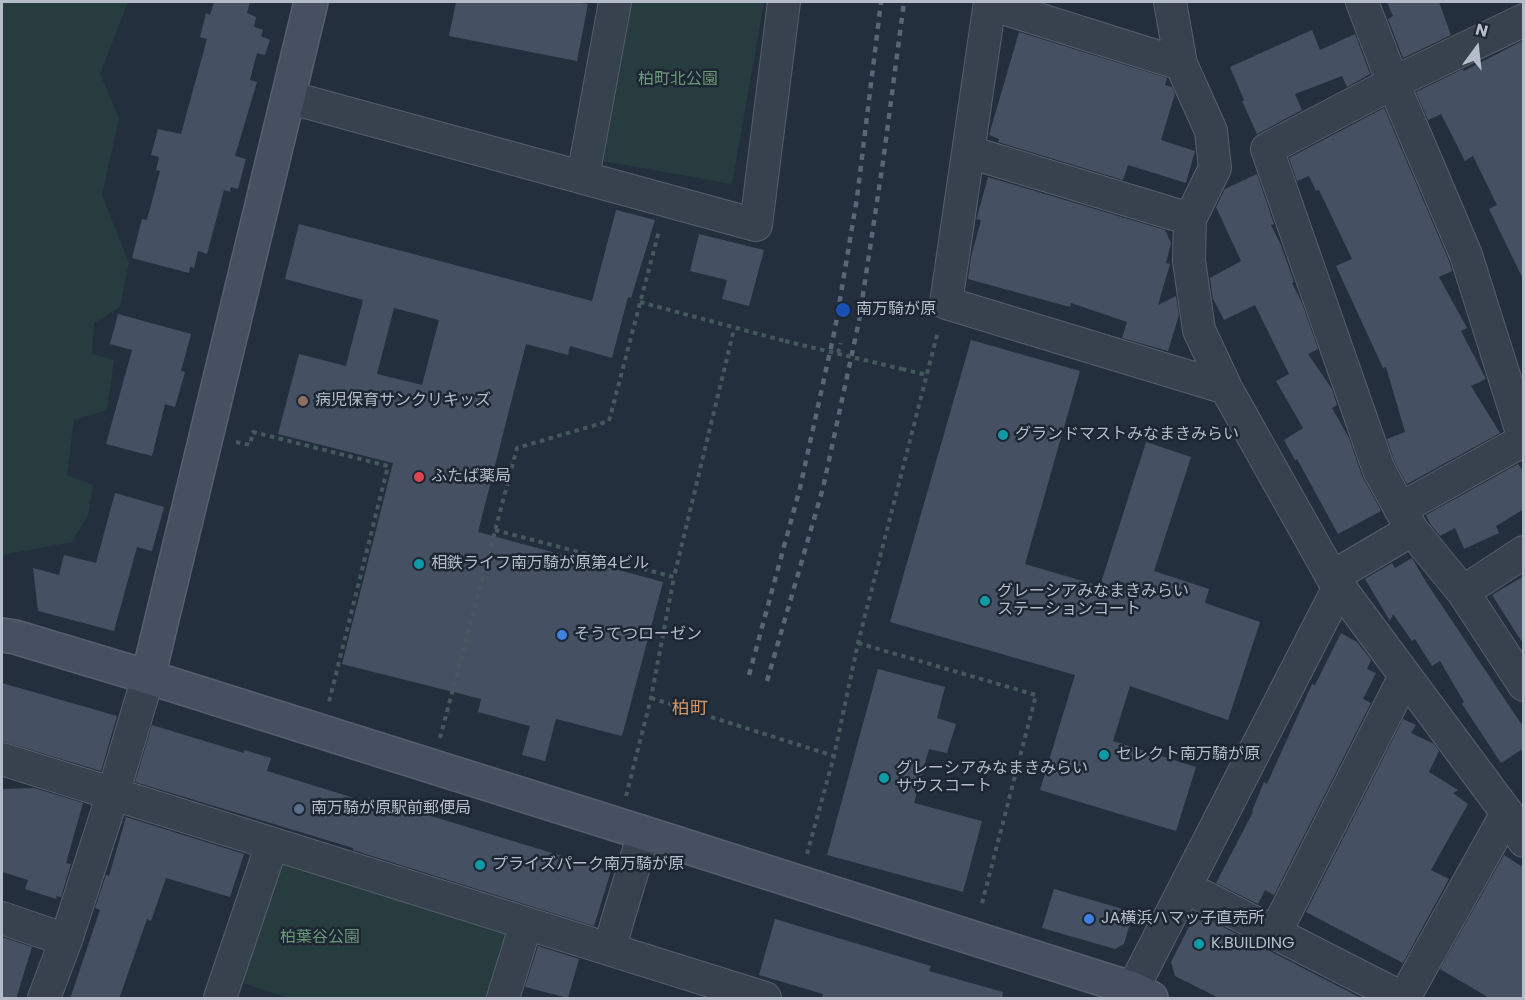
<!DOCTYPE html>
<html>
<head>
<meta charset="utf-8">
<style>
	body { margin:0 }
	#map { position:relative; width:1525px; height:1000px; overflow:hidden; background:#242f3e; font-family:Poppins,sans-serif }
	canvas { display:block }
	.frame { position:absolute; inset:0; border:3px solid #b4bcc9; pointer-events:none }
	.north { position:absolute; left:1447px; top:18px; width:60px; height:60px; -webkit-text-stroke:4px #1d2633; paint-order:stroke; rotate:15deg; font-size:16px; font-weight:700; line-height:24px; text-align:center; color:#b4bcc9 }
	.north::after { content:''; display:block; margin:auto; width:21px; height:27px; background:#b4bcc9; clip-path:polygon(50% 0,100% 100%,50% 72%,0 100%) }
</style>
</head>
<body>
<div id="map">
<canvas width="1525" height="1000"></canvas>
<div class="frame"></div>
<div class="north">N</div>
</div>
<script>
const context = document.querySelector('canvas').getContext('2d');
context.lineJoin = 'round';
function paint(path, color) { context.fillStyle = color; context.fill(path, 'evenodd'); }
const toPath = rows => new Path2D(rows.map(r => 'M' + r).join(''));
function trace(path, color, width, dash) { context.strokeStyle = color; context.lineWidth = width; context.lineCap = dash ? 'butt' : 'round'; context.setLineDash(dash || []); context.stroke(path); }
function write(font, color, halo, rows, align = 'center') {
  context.font = font + ' Poppins,"Noto Sans JP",sans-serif'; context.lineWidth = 5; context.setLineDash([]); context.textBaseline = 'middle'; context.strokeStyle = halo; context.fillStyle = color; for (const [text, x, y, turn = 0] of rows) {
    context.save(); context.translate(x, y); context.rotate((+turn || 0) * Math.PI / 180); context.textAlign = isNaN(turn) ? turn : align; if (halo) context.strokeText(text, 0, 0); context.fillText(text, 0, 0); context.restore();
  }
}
paint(toPath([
	[2,2,128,2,100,74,119,118,102,195,129,263,120,307,94,323,92,354,114,360,107,410,74,420,67,475,93,485,88,515,72,542,2,555],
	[620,2,764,2,732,184,591,159],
	[281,863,510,936,489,998,289,998,242,983]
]), '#263c3f');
paint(toPath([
	[214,2,250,2,247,13,256,17,254,27,263,30,261,36,270,40,265,55,257,53,250,80,257,82,235,156,246,159,238,189,231,187,230,192,224,190,207,254,198,251,194,268,190,267,189,273,132,258,142,219,147,220,160,171,156,170,159,157,151,155,158,129,181,134,207,39,200,37,206,13,210,15],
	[456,2,574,2,588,4,577,61,449,36],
	[1387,2,1439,2,1451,35,1403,58,1388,19,1393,16],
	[1312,30,1320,50,1355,34,1370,74,1347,87,1342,76,1295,94,1302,110,1257,134,1242,101,1244,100,1230,67],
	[1019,32,1167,78,1165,85,1172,87,1175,94,1161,140,1195,151,1186,183,1128,165,1123,180,998,142,999,139,989,135],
	[1524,40,1524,281,1489,209,1497,205,1473,156,1465,161,1441,114,1428,120,1416,92,1463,69,1464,71],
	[1384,108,1449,261,1452,271,1439,277,1467,328,1461,331,1486,379,1471,386,1500,433,1407,484,1395,463,1387,439,1405,432,1386,367,1383,368,1336,266,1352,259,1319,190,1316,191,1309,176,1297,181,1289,158],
	[1257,174,1274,224,1271,225,1281,245,1294,282,1292,283,1302,303,1318,349,1308,354,1332,389,1337,405,1332,408,1349,438,1362,476,1381,511,1338,534,1297,459,1295,460,1284,440,1303,428,1276,381,1289,374,1255,305,1224,320,1213,299,1210,278,1241,261,1216,207,1225,189],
	[988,177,1165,230,1171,243,1166,263,1170,264,1158,305,1176,296,1179,315,1168,351,1122,338,1127,322,1071,303,1070,307,968,279,971,257,981,220,976,219,977,217],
	[616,210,655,220,631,298,628,297,612,358,570,346,568,355,526,344,478,532,663,582,622,736,556,719,545,761,522,755,530,726,478,712,481,699,342,664,393,463,278,434,299,354,346,366,363,300,285,279,299,224,592,301],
	[394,308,439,320,422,385,377,374],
	[699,234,764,250,749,306,722,299,727,280,690,271],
	[118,314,191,334,181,371,185,372,175,407,165,404,152,456,106,444,132,350,110,344],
	[971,340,1080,371,1025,564,1100,586,1146,442,1191,457,1154,571,1209,589,1205,603,1260,622,1228,720,1130,686,1113,741,1196,767,1176,831,1040,790,1075,675,890,622],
	[1518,464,1524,472,1524,509,1496,526,1499,533,1464,549,1455,528,1440,536,1431,525,1426,515],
	[115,493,164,507,152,551,137,547,114,631,38,611,33,568,59,575,64,555,96,563],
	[1412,558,1426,582,1524,728,1524,748,1501,763,1462,704,1464,702,1440,661,1432,666,1415,639,1412,641,1393,614,1390,621,1365,579,1392,563,1395,568],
	[1524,576,1524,645,1492,595],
	[1341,633,1357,642,1371,660,1367,669,1376,673,1363,699,1371,703,1274,895,1265,890,1258,904,1216,883,1253,812,1252,811,1264,782,1267,784,1312,684,1315,685],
	[878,669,945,687,937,718,956,724,947,753,929,749,914,803,982,821,963,892,827,855],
	[2,683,117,716,101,771,2,741],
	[1403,719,1416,725,1411,733,1434,744,1439,751,1429,772,1458,790,1453,793,1468,804,1431,870,1449,879,1403,963,1306,912],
	[152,725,244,753,244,750,271,758,267,771,367,802,369,797,611,871,594,926,353,850,353,848,135,782],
	[34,788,83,803,66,863,71,864,61,897,57,896,56,899,25,889,28,880,2,872,2,789],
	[126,817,244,854,230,897,166,878,151,921,147,919,119,999,70,999,100,910,95,908,106,875,109,876],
	[1504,855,1524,868,1524,999,1491,999,1440,969],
	[1054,889,1133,912,1124,944,1115,949,1042,928],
	[1196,913,1363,999,1221,999,1175,976,1171,962],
	[775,919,931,966,929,971,1003,992,1002,999,822,999,823,994,759,975],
	[2,937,32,947,16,999,2,999],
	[538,946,579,959,568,998,525,987]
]), '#455162');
const street = toPath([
	[990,2,946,303,1226,388],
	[1170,2,1181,64,1211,131,1215,168,1190,219,1189,261,1199,330,1226,388,1332,577,1507,813,1524,841],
	[1362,2,1393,83,1466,255,1524,439],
	[990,4,1181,64],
	[1524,20,1393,83,1267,149,1379,470,1412,530,1463,592,1524,685],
	[288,97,756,225,784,2],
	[969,152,1190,219],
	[583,177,615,2],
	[1400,509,1524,440],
	[1332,577,1412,530],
	[1463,592,1524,552],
	[2,759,765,998],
	[1185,887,1402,998],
	[2,918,66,940],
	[1275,933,1405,676],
	[609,949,644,833],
	[44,998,66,940,113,794,148,677],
	[220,998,272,844],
	[503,998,526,924],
	[1128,998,1339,587],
	[1404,998,1507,813]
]);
const secondary = toPath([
	[2,635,15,637,148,677,644,833,1133,989,1151,998],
	[148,677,311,2]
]);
trace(street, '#565f6c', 34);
trace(secondary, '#565f6c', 36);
trace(toPath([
	[640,302,785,341],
	[838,353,841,343],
	[902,369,927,375],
	[236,442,250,445,253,432,388,466,329,702],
	[495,530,674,577,734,329],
	[858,643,1036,695,981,907],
	[651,698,834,756],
	[440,738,517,448,609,421,659,231],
	[626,796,651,698,674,577],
	[807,854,834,756,858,643,938,331]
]), '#44595c', 4, [4.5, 4.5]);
trace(street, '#38414e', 32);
trace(secondary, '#465061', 33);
trace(toPath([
	[749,675,800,488,835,329,857,198,881,2],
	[767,681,823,488,859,321,883,162,904,2]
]), '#5a6575', 4.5, [6, 6]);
trace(toPath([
	[785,341,902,369]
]), '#44595c', 4, [4.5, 4.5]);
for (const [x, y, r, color] of [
	[843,310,8,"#1a4fb4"],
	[303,401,6,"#8d6e63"],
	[1003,435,6,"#0f9aa8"],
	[419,477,6,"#e0444e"],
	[419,564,6,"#0f9aa8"],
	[985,601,6,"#0f9aa8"],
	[562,635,6,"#3f7fe0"],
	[1104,755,6,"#0f9aa8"],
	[884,778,6,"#0f9aa8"],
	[299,809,6,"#5c6f8a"],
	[480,865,6,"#0f9aa8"],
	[1089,919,6,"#3f7fe0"],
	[1199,944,6,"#0f9aa8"]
]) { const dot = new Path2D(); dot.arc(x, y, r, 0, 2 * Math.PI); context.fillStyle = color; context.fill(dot); trace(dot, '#1d2633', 2); }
write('16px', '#6b9a76', '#1d2633', [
	["柏町北公園",678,80],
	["柏葉谷公園",320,938]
]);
write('16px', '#b4bcc9', '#1d2633', [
	["南万騎が原",856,310],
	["病児保育サンクリキッズ",315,401],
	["グランドマストみなまきみらい",1015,435],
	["ふたば薬局",431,477],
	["相鉄ライフ南万騎が原第4ビル",431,564],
	["グレーシアみなまきみらい",997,592],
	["ステーションコート",997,610],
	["そうてつローゼン",574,635],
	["セレクト南万騎が原",1116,755],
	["グレーシアみなまきみらい",896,769],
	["サウスコート",896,787],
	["南万騎が原駅前郵便局",311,809],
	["プライズパーク南万騎が原",492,865],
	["JA横浜ハマッ子直売所",1101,919],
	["K.BUILDING",1211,944]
], 'left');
write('18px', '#d59563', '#1d2633', [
	["柏町",690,709]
]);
</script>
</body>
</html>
